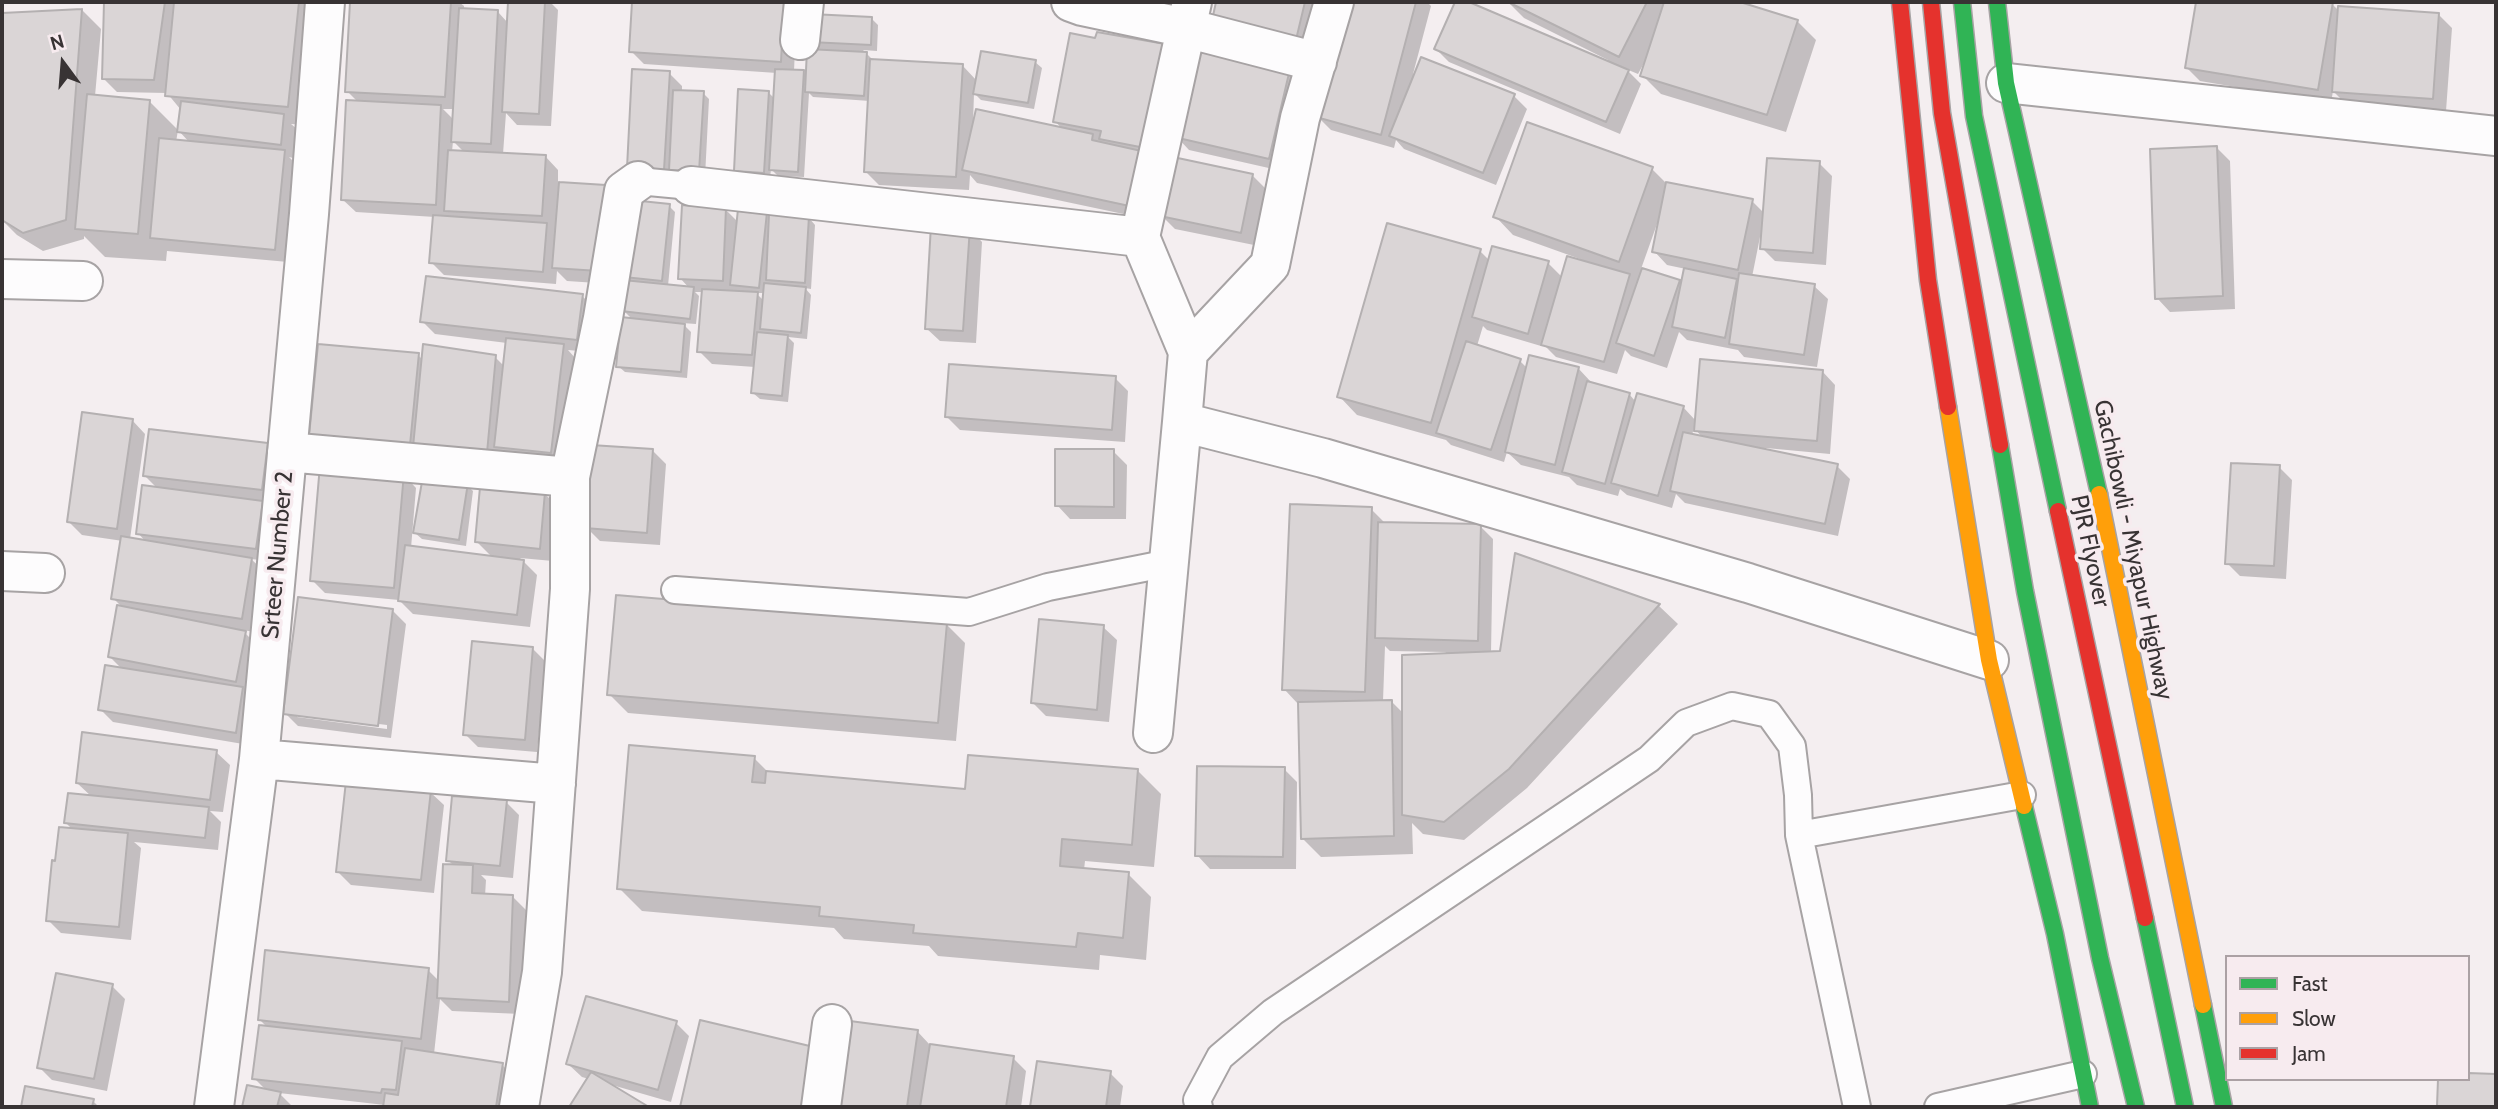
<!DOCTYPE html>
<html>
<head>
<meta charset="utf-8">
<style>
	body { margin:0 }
	#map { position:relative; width:2498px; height:1109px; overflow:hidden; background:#f4eef0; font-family:Cabin,sans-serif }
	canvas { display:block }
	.frame { position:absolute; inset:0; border:4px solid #383334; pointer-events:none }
	.legend { position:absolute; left:2225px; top:955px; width:245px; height:126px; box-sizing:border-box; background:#f7ebef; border:2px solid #aba1a4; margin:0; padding:9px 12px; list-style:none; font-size:21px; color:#383334 }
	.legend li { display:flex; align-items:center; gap:14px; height:35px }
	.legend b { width:35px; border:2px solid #aba1a4 }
	.north { position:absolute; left:28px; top:28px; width:70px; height:70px; -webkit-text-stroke:5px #f7ebef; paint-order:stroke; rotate:344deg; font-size:19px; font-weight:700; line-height:28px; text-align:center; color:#383334 }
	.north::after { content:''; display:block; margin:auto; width:24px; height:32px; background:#383334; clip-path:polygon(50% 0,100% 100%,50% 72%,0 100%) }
</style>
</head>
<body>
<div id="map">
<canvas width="2498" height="1109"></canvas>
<div class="frame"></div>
<ul class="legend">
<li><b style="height:9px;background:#30b455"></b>Fast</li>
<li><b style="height:9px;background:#ff9f0a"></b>Slow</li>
<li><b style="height:9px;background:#e5322d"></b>Jam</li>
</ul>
<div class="north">N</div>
</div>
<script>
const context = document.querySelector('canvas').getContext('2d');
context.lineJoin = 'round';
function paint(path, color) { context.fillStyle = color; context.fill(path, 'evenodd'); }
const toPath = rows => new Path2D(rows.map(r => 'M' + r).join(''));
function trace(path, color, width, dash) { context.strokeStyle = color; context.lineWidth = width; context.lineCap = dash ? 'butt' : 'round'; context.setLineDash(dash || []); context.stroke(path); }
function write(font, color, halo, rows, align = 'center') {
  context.font = font + ' Cabin,sans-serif'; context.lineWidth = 7; context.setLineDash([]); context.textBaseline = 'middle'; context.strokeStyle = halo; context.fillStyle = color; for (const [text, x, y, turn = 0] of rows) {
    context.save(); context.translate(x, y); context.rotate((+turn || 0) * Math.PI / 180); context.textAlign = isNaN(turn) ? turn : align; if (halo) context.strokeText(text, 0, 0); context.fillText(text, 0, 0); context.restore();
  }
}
paint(toPath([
	[106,2,319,2,307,125,291,124,297,129,293,158,289,157,297,165,288,262,167,251,166,261,105,257,84,236,84,239,43,251,17,235,2,220,2,14,82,10,101,29,95,96,149,101,179,131,181,110,167,93,117,92,104,79],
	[178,130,190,143,176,142],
	[352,2,459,2,464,6,464,10,498,12,508,23,510,2,550,2,558,10,551,126,517,125,506,113,503,154,545,156,558,170,558,184,605,187,612,284,567,281,557,271,556,284,444,275,431,262,435,217,356,212,342,199,358,102,347,91],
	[443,109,455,109,454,120],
	[453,141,464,152,452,152],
	[634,2,797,2,794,71,803,72,807,76,821,51,812,42,872,19,878,25,877,51,863,50,873,60,962,65,977,81,1035,62,1042,68,1034,109,981,100,974,93,973,124,1063,130,1055,121,1096,40,1164,46,1147,219,977,183,970,175,969,190,879,185,866,172,870,101,813,97,809,93,804,177,778,176,771,169,770,179,742,177,735,170,768,92,775,99,777,73,644,64,631,51],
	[991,2,1037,2,1037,4],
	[1120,2,1204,2,1199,20],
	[1218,2,1321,2,1308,56,1212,24],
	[1348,2,1427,2,1431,6,1413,74,1514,96,1527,109,1496,185,1404,149,1396,140,1394,148,1331,130,1318,117],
	[1457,2,1465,2,1607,62,1608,60,1524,18,1508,2,1734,2,1797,21,1816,40,1786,132,1661,94,1642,75,1646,64,1644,63,1638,74,1626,69,1641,84,1620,134,1449,62,1436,49],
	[2198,2,2318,2,2332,4,2340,12,2439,15,2452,28,2446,111,2347,105,2333,91,2331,103,2200,81,2186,67],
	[1289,71,1302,84,1282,171,1189,150,1176,136],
	[669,73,682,86,682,92,703,93,709,99,705,177,642,180],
	[2217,148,2230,161,2235,309,2170,312,2157,298],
	[1819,163,1832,176,1826,265,1775,261,1762,248,1763,238,1760,237,1752,277,1814,286,1828,299,1817,367,1744,357,1738,350,1687,340,1679,332,1667,368,1631,356,1625,350,1617,374,1556,357,1542,343,1541,346,1487,330,1483,326,1477,346,1520,361,1527,368,1578,368,1591,382,1591,384,1629,394,1636,402,1683,407,1696,421,1822,371,1835,385,1830,454,1766,448,1765,451,1837,466,1850,479,1838,536,1685,503,1676,494,1672,508,1627,495,1620,489,1618,496,1577,485,1569,477,1521,465,1507,452,1504,462,1451,445,1446,440,1357,415,1339,396,1480,251,1490,261,1548,263,1562,277,1579,261,1580,259,1513,235,1495,216,1652,169,1666,183,1752,201,1764,213],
	[1657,224,1659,225,1654,251,1667,265,1686,269,1683,285,1679,281,1641,269],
	[1694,428,1703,438,1692,435],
	[1252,175,1266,189,1254,245,1175,229,1162,216],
	[669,206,675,212,668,286,690,289,680,278,726,210,738,222,766,214,770,218,809,218,815,225,811,289,805,288,811,295,807,339,788,337,794,343,788,402,760,399,753,393,755,367,712,364,699,351,703,292,695,292,699,296,696,324,682,323,691,332,687,378,625,372,618,366,633,320,623,310,633,283,626,276],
	[756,293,765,293,764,301],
	[969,228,982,242,976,343,940,341,926,328],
	[582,296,596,309,590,352,568,350,576,359,564,466,509,460,501,452,499,466,324,449,418,355,423,360,495,357,504,366,507,343,435,334,422,321],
	[1115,378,1128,391,1125,442,960,430,946,416],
	[132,420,145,434,130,539,146,542,138,533,158,489,145,476,267,445,281,458,275,503,260,501,275,516,269,561,251,559,265,572,255,632,242,630,258,646,249,745,113,722,100,709,123,670,109,656,123,608,113,598,123,541,82,535,69,522],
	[653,451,666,464,660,545,600,541,587,528],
	[1113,451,1127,465,1126,519,1070,519,1057,505],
	[2279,467,2292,480,2286,579,2240,576,2227,563],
	[403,474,416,488,411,548,493,558,477,542,545,494,558,507,553,561,520,558,537,575,530,627,413,614,399,600,325,593,312,580],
	[467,485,473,491,466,546,422,539,415,533],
	[1371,509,1386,524,1480,526,1493,539,1491,653,1502,653,1516,555,1659,606,1678,624,1527,788,1464,840,1423,834,1412,823,1413,854,1321,857,1302,838,1299,705,1284,689],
	[1385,646,1390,651,1446,652,1404,714,1391,701,1383,701],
	[393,611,406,624,391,738,298,726,285,713],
	[297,714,387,725,387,729,297,717],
	[946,624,965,643,956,741,628,713,609,694],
	[1103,627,1117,640,1109,722,1046,716,1033,703],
	[533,649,546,662,537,752,478,747,465,734],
	[216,752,230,765,223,812,210,811,221,822,218,850,134,842,141,848,131,940,61,933,48,920,57,863,73,830,66,823,92,797,77,783],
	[754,758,769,773,967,790,1138,771,1161,794,1154,867,1085,861,1084,870,1128,874,1151,897,1146,960,1100,955,1099,970,938,956,929,946,844,939,834,928,642,911,619,888],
	[1284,769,1297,782,1296,869,1210,869,1197,855],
	[430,792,444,805,434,893,351,885,338,872],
	[506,802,519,815,513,878,481,875,486,880,485,896,513,897,526,910,521,1014,452,1011,440,999,434,1054,502,1065,516,1078,511,1107,384,1107,385,1105,279,1093,293,1107,244,1107,248,1087,267,1091,254,1078,268,1028,259,1019,428,970,439,981,454,866,448,860],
	[112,986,125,999,107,1091,52,1080,39,1067],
	[676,1023,689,1036,671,1102,612,1085,646,1107,571,1107,589,1079,582,1077,568,1064],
	[701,1023,817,1107,682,1107],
	[917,1031,930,1045,1013,1058,1026,1071,1021,1107,840,1107],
	[1038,1063,1110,1073,1123,1086,1120,1107,1032,1107],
	[2468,1075,2496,1076,2496,1107,2441,1107,2439,1105,2468,1079],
	[27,1088,93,1101,99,1107,23,1107]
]), '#0003');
const building = toPath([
	[104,2,165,2,154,80,102,79,104,2],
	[174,2,299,2,288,107,165,96,174,2],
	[350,2,451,2,445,97,345,92,350,2],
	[508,2,545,2,539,114,502,112,508,2],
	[632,2,784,2,781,62,629,52,632,2],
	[1216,2,1305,2,1295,44,1211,25,1216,2],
	[1347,2,1416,2,1381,135,1316,117,1347,2],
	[1455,2,1469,2,1629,70,1606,122,1434,49,1455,2],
	[1508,2,1647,2,1619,57,1508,2],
	[1664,2,1740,2,1798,20,1767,115,1640,76,1664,2],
	[2196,2,2333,2,2318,90,2185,68,2196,2],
	[2338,6,2439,13,2433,99,2332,92,2338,6],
	[459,8,498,10,491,144,451,142,459,8],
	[82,9,66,220,23,233,2,220,2,13,82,9],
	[811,14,872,17,871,45,810,42,811,14],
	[1097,32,1165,44,1145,148,1099,139,1101,131,1053,122,1070,33,1095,38,1097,32],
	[1194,48,1290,69,1269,159,1174,137,1194,48],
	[807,49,867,52,864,96,805,92,807,49],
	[981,51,1036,60,1028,103,973,94,981,51],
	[1421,57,1515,94,1483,173,1389,136,1421,57],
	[870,59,963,64,956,177,864,172,870,59],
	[632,69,670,71,664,170,627,168,632,69],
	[775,69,804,70,798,172,769,170,775,69],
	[738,89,769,91,764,173,734,171,738,89],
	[673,90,704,91,699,172,669,170,673,90],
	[87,94,150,100,138,234,75,229,87,94],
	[346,100,441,105,436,205,341,200,346,100],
	[181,101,284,114,281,145,177,132,181,101],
	[976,109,1093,134,1092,140,1146,152,1134,207,962,170,976,109],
	[1527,122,1653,167,1619,262,1493,217,1527,122],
	[159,138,285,150,275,250,150,238,159,138],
	[2217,146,2223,296,2155,299,2150,149,2217,146],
	[448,150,546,155,542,216,444,211,448,150],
	[1173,157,1253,174,1241,233,1160,216,1173,157],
	[1767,158,1820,161,1813,253,1760,249,1767,158],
	[559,182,606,185,599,271,552,268,559,182],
	[1666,182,1753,199,1738,270,1652,252,1666,182],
	[631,200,670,204,662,281,624,277,631,200],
	[682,205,726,208,723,281,678,279,682,205],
	[738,209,767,212,759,288,730,285,738,209],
	[769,214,809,216,805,283,766,280,769,214],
	[433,215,547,223,543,272,429,263,433,215],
	[1387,223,1481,249,1431,423,1337,397,1387,223],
	[931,225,970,227,963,331,925,329,931,225],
	[1492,246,1549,261,1528,334,1472,317,1492,246],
	[1567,256,1630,274,1604,362,1541,345,1567,256],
	[1642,268,1680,280,1654,356,1616,343,1642,268],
	[1684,268,1737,279,1725,338,1672,327,1684,268],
	[1739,273,1815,284,1804,355,1729,344,1739,273],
	[426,276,583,294,577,340,420,322,426,276],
	[623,280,694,287,690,319,621,311,623,280],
	[764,283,806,287,801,333,760,329,764,283],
	[702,289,758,292,752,355,697,352,702,289],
	[621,317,685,324,681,372,616,367,621,317],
	[757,332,788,335,782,396,751,393,757,332],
	[506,338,564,344,551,453,494,447,506,338],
	[1466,341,1521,359,1491,450,1436,433,1466,341],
	[318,344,419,353,410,445,309,436,318,344],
	[423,344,496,355,487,453,413,447,423,344],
	[1529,355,1579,367,1555,465,1505,452,1529,355],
	[1700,359,1823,370,1817,441,1694,431,1700,359],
	[949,364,1116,376,1112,430,945,417,949,364],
	[1587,381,1630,393,1605,484,1562,472,1587,381],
	[1637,393,1684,406,1658,496,1611,483,1637,393],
	[82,412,133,419,117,529,67,522,82,412],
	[149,429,268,443,262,490,143,476,149,429],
	[1683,432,1838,464,1825,524,1670,491,1683,432],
	[591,445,653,449,647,533,585,528,591,445],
	[1055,449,1114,449,1114,507,1055,506,1055,449],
	[2231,463,2280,465,2274,566,2225,564,2231,463],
	[320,465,404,473,394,588,310,581,320,465],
	[423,476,468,483,459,540,413,533,423,476],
	[142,485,263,501,256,549,136,534,142,485],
	[480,487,545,492,540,549,475,542,480,487],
	[1290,504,1372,507,1365,692,1282,690,1290,504],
	[1378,522,1481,524,1478,641,1375,638,1378,522],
	[121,536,252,558,242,619,111,599,121,536],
	[405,545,524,560,517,615,398,601,405,545],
	[1515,553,1660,604,1509,769,1444,822,1402,815,1402,655,1500,651,1515,553],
	[616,595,947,623,938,723,607,695,616,595],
	[298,597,393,609,378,726,283,714,298,597],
	[117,605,246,631,236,682,108,657,117,605],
	[1039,619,1104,625,1097,710,1031,703,1039,619],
	[472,641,533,647,525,740,463,735,472,641],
	[105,665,243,687,236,733,98,710,105,665],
	[1392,700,1394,836,1301,839,1298,702,1392,700],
	[82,732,217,750,210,800,76,783,82,732],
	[629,745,755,756,752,782,765,783,766,771,965,789,968,755,1138,769,1132,845,1062,839,1060,866,1129,872,1123,938,1078,933,1076,947,913,933,914,925,819,916,820,907,617,889,629,745],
	[1197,766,1285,767,1283,857,1195,856,1197,766],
	[346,781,431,790,421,880,336,872,346,781],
	[68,793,209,807,205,838,64,823,68,793],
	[452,796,507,800,500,866,446,861,452,796],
	[59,827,128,833,119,927,46,921,52,860,55,861,59,827],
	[443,864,473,865,472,893,513,895,509,1002,437,998,443,864],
	[265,950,429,968,421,1039,258,1020,265,950],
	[56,973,113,984,94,1079,37,1068,56,973],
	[586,996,677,1021,658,1090,566,1064,586,996],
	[700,1020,814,1047,801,1107,680,1107,700,1020],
	[850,1021,918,1030,907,1107,838,1107,850,1021],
	[259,1025,402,1041,396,1090,382,1089,381,1093,252,1079,259,1025],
	[930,1044,1014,1056,1006,1107,920,1107,930,1044],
	[405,1048,503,1063,496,1107,383,1107,385,1093,398,1095,405,1048],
	[1037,1061,1111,1071,1106,1107,1030,1107,1037,1061],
	[591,1072,649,1107,569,1107,591,1072],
	[2468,1073,2496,1074,2496,1107,2437,1106,2438,1079,2468,1079,2468,1073],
	[247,1085,281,1092,277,1107,242,1107,247,1085],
	[25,1086,94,1099,92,1107,21,1107,25,1086]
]);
paint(building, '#dad5d6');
trace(building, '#b4b0b1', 2);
const lane = toPath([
	[638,181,691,186],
	[675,590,969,612,1048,587,1169,563],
	[1799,835,1857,1107],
	[1199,1107,1197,1100,1220,1057,1273,1012,1649,759,1686,723,1732,706,1769,714,1792,746,1798,795,1799,835,2022,795],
	[1938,1107,2083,1074]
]);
const street = toPath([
	[1071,2,1082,6,1186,28,1317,62],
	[800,40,804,2],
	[2006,83,2496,136],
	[691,186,1140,237,1188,352,1270,265,1300,118,1334,2],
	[1140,237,1192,2],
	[2,279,83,281],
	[1182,422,1188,352],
	[287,452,570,477],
	[2,571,45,573],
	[1153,733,1182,422,1323,458,1748,583,1989,660],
	[259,759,556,784],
	[214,1107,259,759,309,214,325,2],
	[519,1107,542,972,570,589,570,477,603,318,624,191,638,181],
	[821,1107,832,1024]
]);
const fast = toPath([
	[1962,2,1974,116,2058,511],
	[1997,2,2006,83,2099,494],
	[2000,445,2025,591,2100,958,2136,1107],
	[2024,806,2055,934,2090,1107],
	[2145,918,2185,1107],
	[2203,1005,2224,1107]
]);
const slow = toPath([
	[1948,407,1989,660,2024,806],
	[2099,494,2203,1005]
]);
const jam = toPath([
	[1900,2,1928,280,1948,407],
	[1931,2,1942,113,2000,445],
	[2058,511,2145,918]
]);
trace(lane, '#a7a3a4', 30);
trace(street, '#a7a3a4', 42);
trace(fast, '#a7a3a4', 19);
trace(slow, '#a7a3a4', 19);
trace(jam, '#a7a3a4', 19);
trace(lane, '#fdfcfd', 26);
trace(street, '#fdfcfd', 38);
trace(fast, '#30b455', 16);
trace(slow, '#ff9f0a', 16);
trace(jam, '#e5322d', 16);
write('24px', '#383334', '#f7ebef', [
	["Gachibowli - Miyapur Highway",2133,550,78],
	["PJR Flyover",2090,551,78],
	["Srteer Number 2",278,555,-85]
]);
</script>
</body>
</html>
